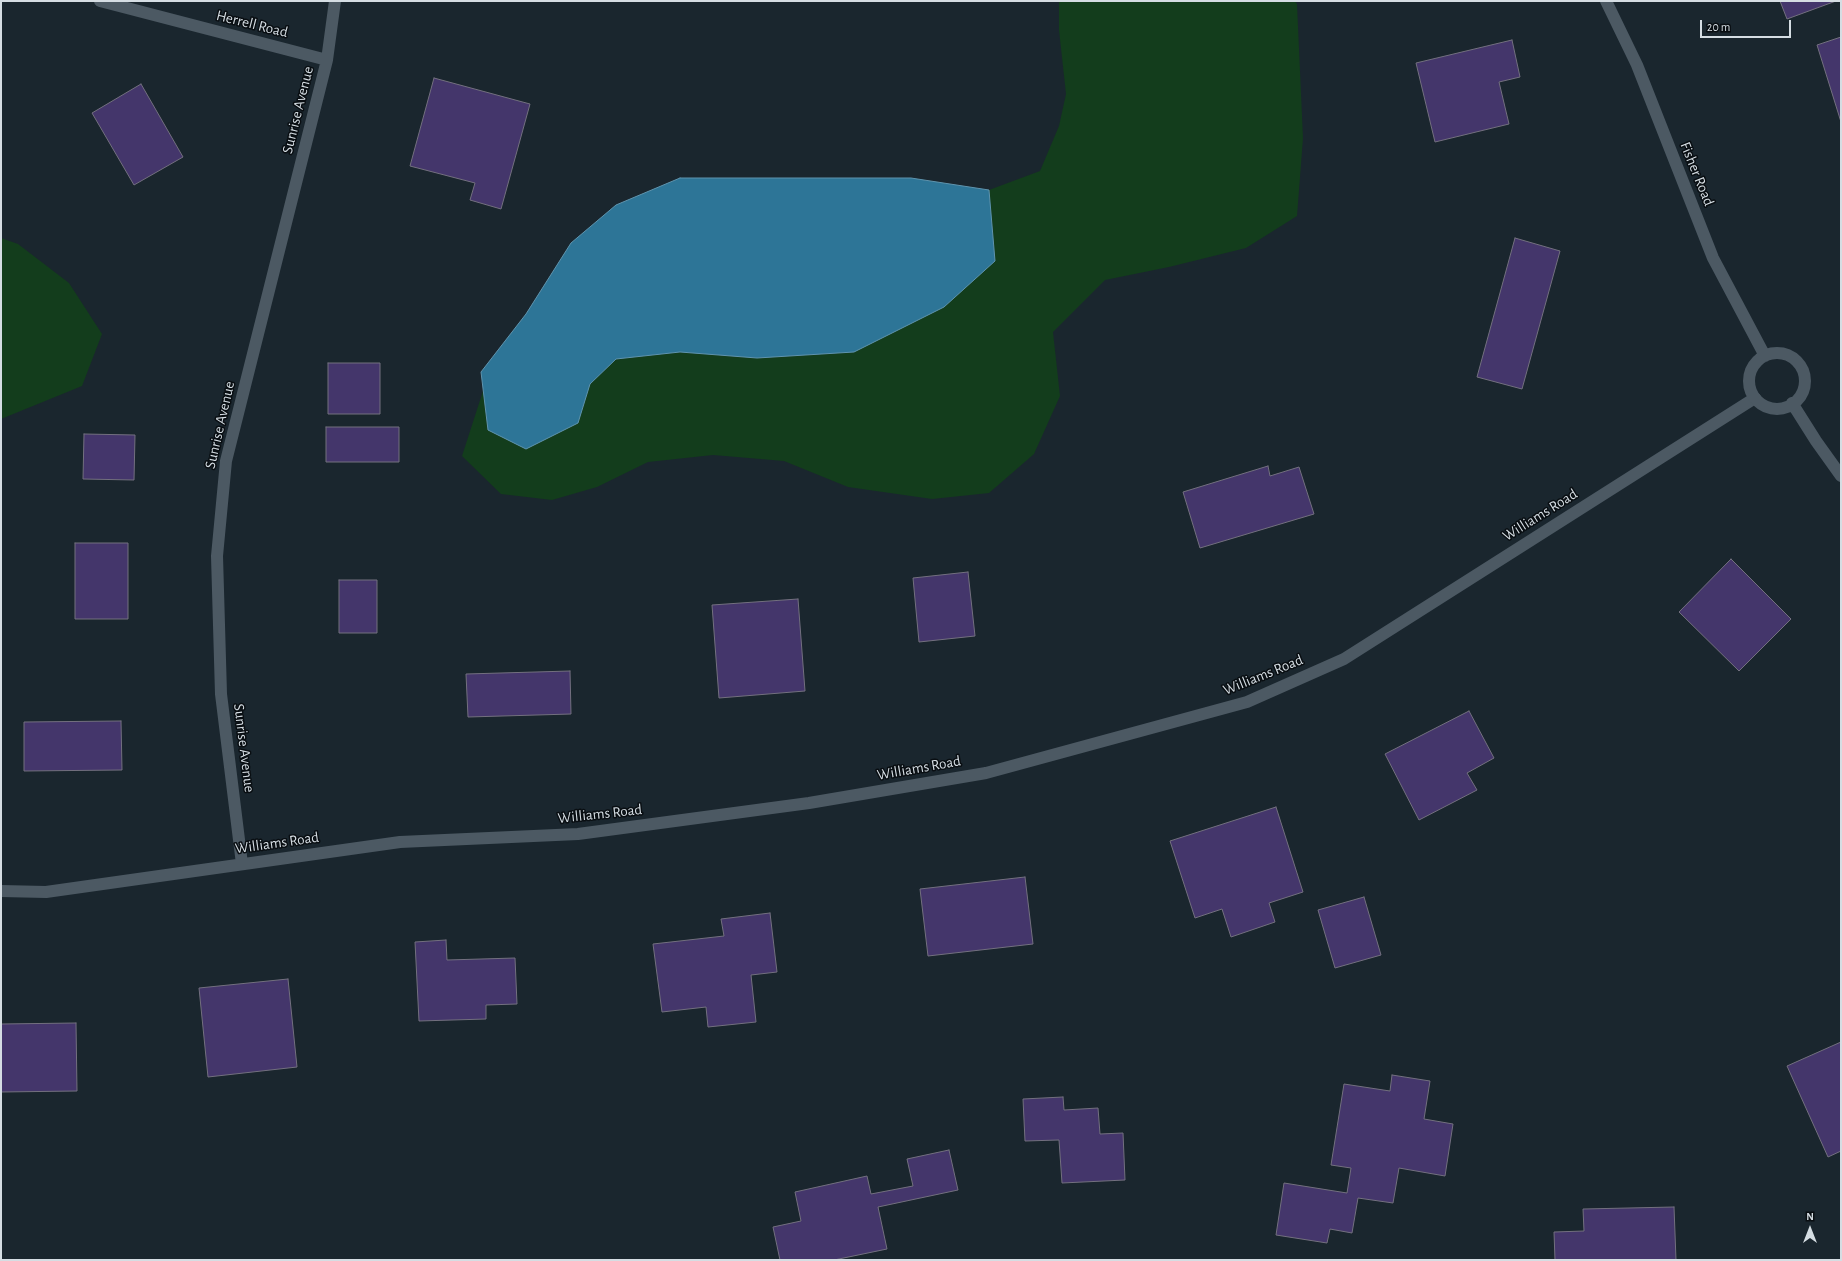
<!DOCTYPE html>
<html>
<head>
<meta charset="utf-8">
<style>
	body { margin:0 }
	#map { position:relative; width:1842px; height:1261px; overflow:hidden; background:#1a262e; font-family:"Alegreya Sans",sans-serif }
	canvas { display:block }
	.frame { position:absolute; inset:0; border:2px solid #d5dde3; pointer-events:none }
	.north { position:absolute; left:1790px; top:1209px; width:40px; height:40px; -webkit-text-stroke:3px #090e12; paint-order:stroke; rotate:0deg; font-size:11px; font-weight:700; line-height:16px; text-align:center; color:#d5dde3 }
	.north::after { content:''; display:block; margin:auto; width:14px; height:18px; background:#d5dde3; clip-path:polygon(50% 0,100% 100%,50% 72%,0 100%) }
	.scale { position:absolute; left:1700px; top:20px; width:91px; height:18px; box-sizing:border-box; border:2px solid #d5dde3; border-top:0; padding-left:5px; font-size:12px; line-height:14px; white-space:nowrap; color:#d5dde3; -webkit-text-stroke:3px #090e12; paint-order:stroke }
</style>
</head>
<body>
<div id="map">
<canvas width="1842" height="1261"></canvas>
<div class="frame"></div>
<div class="north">N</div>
<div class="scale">20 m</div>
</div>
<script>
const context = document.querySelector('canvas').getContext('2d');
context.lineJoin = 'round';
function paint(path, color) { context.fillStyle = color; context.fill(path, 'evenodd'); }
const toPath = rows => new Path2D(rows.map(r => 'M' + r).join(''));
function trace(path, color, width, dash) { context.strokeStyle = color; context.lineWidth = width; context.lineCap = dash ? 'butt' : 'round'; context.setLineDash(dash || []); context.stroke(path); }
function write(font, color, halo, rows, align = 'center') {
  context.font = font + ' "Alegreya Sans",sans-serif'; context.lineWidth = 3; context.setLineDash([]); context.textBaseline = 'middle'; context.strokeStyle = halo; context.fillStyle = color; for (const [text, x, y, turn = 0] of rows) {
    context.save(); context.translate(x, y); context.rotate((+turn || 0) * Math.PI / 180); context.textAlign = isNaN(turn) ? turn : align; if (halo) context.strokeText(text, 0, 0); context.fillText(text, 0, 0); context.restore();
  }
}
paint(toPath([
	[1059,1,1295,1,1297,4,1303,138,1297,216,1246,248,1169,267,1105,280,1053,332,1060,396,1034,454,989,493,932,499,848,487,784,461,713,455,648,462,597,487,552,500,501,494,462,456,483,391,488,430,577,423,590,384,616,359,680,352,757,358,854,352,995,261,989,190,1040,171,1059,126,1066,94,1059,30],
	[1,238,18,244,69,283,102,334,82,386,1,419]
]), '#133d1c');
const water = toPath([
	[680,178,911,178,989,190,995,261,944,307,854,352,757,358,680,352,616,359,590,384,578,423,526,449,488,430,481,372,526,314,571,243,616,205,680,178]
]);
paint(water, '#2d7597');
trace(water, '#5f94ae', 1);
const building = toPath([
	[1780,1,1836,1,1787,19,1780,1],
	[1841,37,1841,122,1817,45,1841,37],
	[1512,40,1520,77,1499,82,1509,124,1435,142,1416,63,1512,40],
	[434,78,530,104,501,209,470,200,475,183,410,166,434,78],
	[141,84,183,157,134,185,92,113,141,84],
	[1515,238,1560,251,1522,389,1477,377,1515,238],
	[328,363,380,363,380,414,328,414,328,363],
	[326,427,399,427,399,462,326,462,326,427],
	[84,434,135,435,134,480,83,479,84,434],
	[1268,466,1270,476,1299,467,1314,514,1200,548,1183,492,1268,466],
	[75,543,128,543,128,619,75,619,75,543],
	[1731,559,1791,619,1739,671,1679,612,1731,559],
	[968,572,975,636,919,642,913,578,968,572],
	[339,580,377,580,377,633,339,633,339,580],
	[798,599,805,691,719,698,712,605,798,599],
	[570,671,571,714,468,717,466,674,570,671],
	[1469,711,1494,758,1467,773,1477,790,1419,820,1385,754,1469,711],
	[121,721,122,770,24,771,24,722,121,721],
	[1276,807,1303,892,1269,903,1275,922,1231,937,1222,909,1195,918,1170,841,1276,807],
	[1025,877,1033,944,928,956,920,889,1025,877],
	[1364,897,1381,955,1335,968,1318,910,1364,897],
	[770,913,777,972,751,975,756,1022,708,1027,706,1007,662,1012,653,944,724,936,721,919,770,913],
	[446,940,447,960,515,958,517,1004,486,1005,486,1019,419,1021,415,942,446,940],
	[288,979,297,1067,208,1077,199,988,288,979],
	[76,1023,77,1091,1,1092,1,1024,76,1023],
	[1841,1042,1841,1151,1828,1157,1787,1066,1841,1042],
	[1392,1075,1430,1081,1424,1119,1453,1124,1445,1176,1399,1168,1393,1203,1358,1198,1352,1233,1330,1229,1327,1243,1276,1235,1284,1183,1347,1193,1351,1168,1331,1165,1344,1084,1390,1091,1392,1075],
	[1063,1097,1064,1110,1098,1108,1100,1134,1123,1133,1125,1180,1062,1183,1059,1140,1025,1141,1023,1099,1063,1097],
	[949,1150,958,1190,878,1207,887,1249,834,1260,780,1260,773,1227,801,1221,795,1192,867,1176,871,1194,913,1186,907,1159,949,1150],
	[1674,1207,1676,1260,1555,1260,1554,1232,1584,1231,1583,1209,1674,1207]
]);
paint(building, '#44366b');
trace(building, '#73707f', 1);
trace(toPath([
	[100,1,327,60],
	[242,864,221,694,217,556,226,461,327,60,335,1],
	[1,891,46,892,400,842,578,834,809,803,986,773,1247,702,1344,659,1755,398]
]), '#4c5963', 12);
trace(toPath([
	[1606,1,1637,65,1713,258,1765,356],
	'1749 381a28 28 0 1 1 56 0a28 28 0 1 1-56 0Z',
	[1792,403,1816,441,1841,476]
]), '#4c5963', 12);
write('15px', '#d5dde3', '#090e12', [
	["Herrell Road",252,24,14],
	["Sunrise Avenue",298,110,-76],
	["Fisher Road",1697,174,68],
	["Sunrise Avenue",220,425,-77],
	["Williams Road",1540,515,-32],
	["Williams Road",1263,675,-22],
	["Sunrise Avenue",244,748,83],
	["Williams Road",919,768,-10],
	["Williams Road",600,814,-6],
	["Williams Road",277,843,-8]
]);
</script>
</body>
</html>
